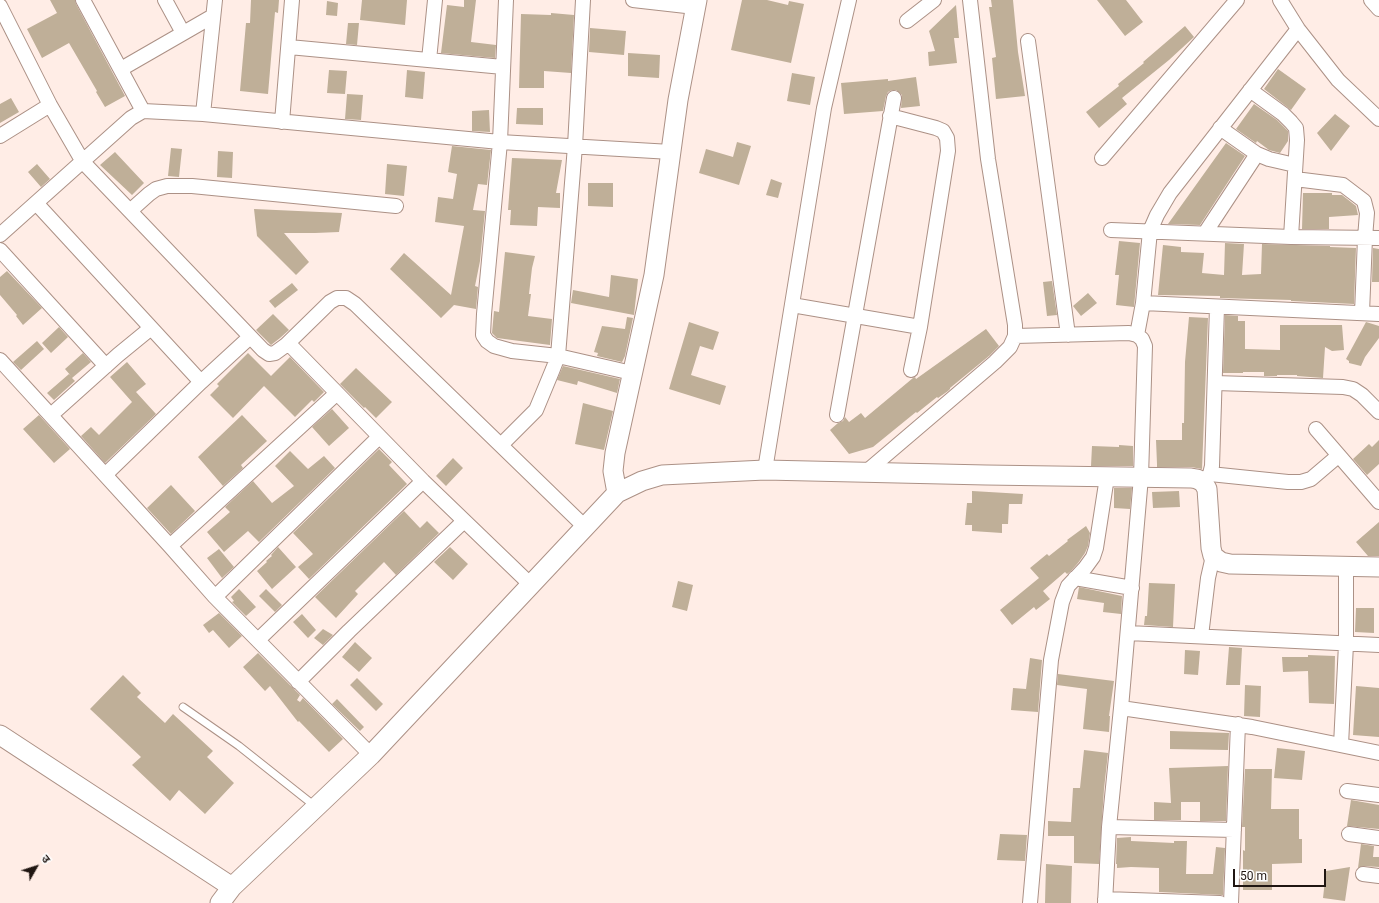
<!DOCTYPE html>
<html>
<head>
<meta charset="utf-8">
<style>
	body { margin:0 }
	#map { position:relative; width:1379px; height:903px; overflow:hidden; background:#ffede6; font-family:Roboto,"Noto Sans Devanagari",sans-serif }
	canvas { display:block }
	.north { position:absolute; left:16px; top:847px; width:40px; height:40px; -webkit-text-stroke:3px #fff; paint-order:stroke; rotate:51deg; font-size:11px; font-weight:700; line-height:16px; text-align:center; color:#201612 }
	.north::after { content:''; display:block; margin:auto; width:14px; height:18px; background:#201612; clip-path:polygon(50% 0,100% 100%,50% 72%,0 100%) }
	.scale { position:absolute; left:1233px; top:869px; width:93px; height:18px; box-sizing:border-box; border:2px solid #201612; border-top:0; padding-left:5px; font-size:12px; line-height:14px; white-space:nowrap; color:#201612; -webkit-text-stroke:3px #fff; paint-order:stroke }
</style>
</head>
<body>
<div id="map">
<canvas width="1379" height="903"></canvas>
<div class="north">उ</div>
<div class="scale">50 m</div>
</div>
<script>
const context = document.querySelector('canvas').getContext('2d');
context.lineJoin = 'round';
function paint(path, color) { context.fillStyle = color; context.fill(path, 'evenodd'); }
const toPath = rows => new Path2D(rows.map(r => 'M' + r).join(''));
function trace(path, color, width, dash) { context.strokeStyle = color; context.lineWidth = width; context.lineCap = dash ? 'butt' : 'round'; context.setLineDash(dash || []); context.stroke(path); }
paint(toPath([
	[50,0,75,0,76,4,125,96,105,107,96,92,97,91,69,43,42,58,27,29,57,13],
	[251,0,279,0,278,13,275,12,268,94,240,91,246,23,250,23],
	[362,0,407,0,405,25,360,20],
	[464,0,476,0,471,42,496,45,495,58,441,53,447,5,464,7],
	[742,0,767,0,788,5,789,1,804,4,791,63,731,50],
	[991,0,1013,0,1018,52,1025,96,996,99,992,58,996,57,989,7,992,7],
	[1097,0,1126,0,1143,22,1125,36],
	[327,1,338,3,337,16,326,15],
	[956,5,959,38,954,38,957,63,929,66,928,52,935,51,929,31],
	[551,13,574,15,571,73,544,71,544,88,519,88,521,14,551,15],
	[348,23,359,23,357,45,346,44],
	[1185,26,1194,37,1169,60,1122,98,1127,104,1099,128,1086,112,1119,86,1118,84,1144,63,1143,62],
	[590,28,626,31,624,55,589,52],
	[628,53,660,55,659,78,628,76],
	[1278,69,1306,89,1291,110,1264,89],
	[329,70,347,71,345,94,327,93],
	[407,70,425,72,423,99,405,97],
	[792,73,815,77,810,105,787,101],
	[916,77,920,106,901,108,902,95,896,90,892,90,888,92,886,96,883,111,844,114,841,83,888,79,888,81],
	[347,94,363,95,361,120,345,119],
	[11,98,19,112,0,123,0,104],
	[1254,104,1277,120,1288,131,1288,141,1280,153,1269,150,1257,141,1256,143,1236,129],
	[517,108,543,108,543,125,516,124],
	[489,110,490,132,472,131,472,111],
	[1335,114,1350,126,1331,151,1317,133],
	[737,142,751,146,739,185,699,173,706,149,733,157],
	[1226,143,1245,156,1200,225,1168,224],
	[452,146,491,150,487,185,478,184,473,210,485,211,480,261,475,286,478,287,476,309,454,305,441,318,390,269,404,253,451,295,464,226,435,222,438,197,453,199,457,174,448,172],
	[171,148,182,149,179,177,168,176],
	[218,151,233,152,232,178,217,177],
	[115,152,144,183,132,195,100,165],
	[512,158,562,160,556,193,560,193,560,208,538,207,537,226,510,225,511,210,508,210],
	[37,164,50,179,41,187,28,172],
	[387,164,407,166,404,196,385,194],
	[771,179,782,183,778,198,766,195],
	[588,183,613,183,613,207,588,206],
	[1303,193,1332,193,1332,195,1342,195,1356,206,1358,215,1329,217,1329,229,1302,229],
	[254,209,342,213,339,232,315,233,284,233,309,262,296,275,257,236],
	[1119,241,1140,243,1134,307,1116,305,1119,275,1115,275],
	[1225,243,1244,244,1242,275,1261,274,1262,244,1330,246,1330,247,1356,248,1354,304,1291,301,1291,300,1220,298,1220,296,1158,295,1163,245,1181,247,1181,252,1204,253,1202,273,1224,275],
	[1373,248,1379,249,1379,282,1372,282],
	[505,252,535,256,532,268,529,294,531,294,528,316,552,319,550,345,497,338,492,333,494,311,499,312],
	[7,271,42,308,23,325,16,316,17,315,0,295,0,277],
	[611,275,638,279,634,315,571,303,573,290,609,297],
	[1052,281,1057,315,1047,316,1043,282],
	[292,283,298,290,275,308,269,301],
	[1088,293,1097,303,1081,316,1073,306],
	[273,314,289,330,280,338,271,345,256,330],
	[1225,315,1238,316,1238,321,1245,321,1245,349,1280,350,1280,325,1342,325,1344,350,1332,351,1325,347,1323,378,1297,376,1297,375,1277,375,1277,376,1264,376,1264,372,1243,372,1243,373,1223,373],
	[627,317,633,318,625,356,622,362,597,356,598,353,594,352,602,326,625,329],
	[1189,317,1208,318,1202,469,1191,467,1157,467,1157,464,1156,440,1182,440,1182,423,1184,423,1185,362],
	[689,322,719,332,713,350,700,346,691,375,726,386,720,405,669,389],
	[1366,322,1379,326,1379,338,1365,357,1361,366,1349,363,1349,361,1346,359],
	[59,327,68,337,51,353,42,343],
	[986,329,999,346,989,356,950,388,950,389,948,391,938,398,937,397,917,413,916,412,873,447,849,454,830,430,838,423,843,421,845,417,849,422,861,413,865,418,913,378,915,377,916,379],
	[37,341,44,349,21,370,13,362],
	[83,353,91,362,72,378,75,381,54,400,47,393,69,374,71,376,65,369],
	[248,353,271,376,290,357,324,392,314,402,312,400,295,417,264,386,233,418,210,395,219,386,217,384],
	[127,362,146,384,136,392,156,414,105,463,81,436,91,427,99,435,132,402,110,377],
	[563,366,620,379,617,393,578,381,577,385,557,380],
	[356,368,392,402,376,418,365,407,364,408,340,384],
	[583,403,613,411,604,450,575,444],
	[332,409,349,428,329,446,312,427],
	[39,415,70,449,54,463,23,429],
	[242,415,267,441,241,465,243,468,223,486,198,457],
	[1379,440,1379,464,1367,475,1353,459,1369,444,1372,447],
	[1119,445,1133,446,1133,466,1091,466,1092,446,1119,447],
	[379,449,392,462,389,465,407,484,309,579,298,567,313,554,293,533],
	[290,451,308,469,324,456,335,468,259,542,248,531,224,552,207,532,230,512,225,507,253,481,272,503,294,486,275,466],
	[453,458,463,468,446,486,436,476],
	[171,485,195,511,171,534,147,508],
	[1114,488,1132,488,1130,509,1114,508],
	[972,491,1023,494,1022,504,1009,504,1008,524,1002,524,1002,533,972,531,972,525,965,525,967,503,972,503],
	[1179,491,1180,507,1153,508,1152,492],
	[404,511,420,528,427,521,439,533,396,575,384,562,355,591,358,594,336,618,315,597],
	[1379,522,1379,556,1368,556,1356,542],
	[1086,526,1090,533,1088,546,1085,553,1078,563,1071,571,1067,574,1065,572,1043,591,1050,599,1036,610,1034,607,1012,625,1000,610,1039,578,1030,568,1047,554,1049,556,1068,541,1067,540],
	[278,547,296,567,272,589,257,571,267,562,266,561,272,556,271,555],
	[450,547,468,564,453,580,434,562],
	[219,549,234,567,222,578,207,558],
	[678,581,693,585,687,611,672,607],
	[1149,583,1175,584,1173,627,1144,625,1145,616,1147,616],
	[1079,587,1122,596,1121,614,1103,612,1104,603,1077,599],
	[239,589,256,607,246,616,232,602,234,601,231,597],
	[266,589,282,605,275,612,259,596],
	[1356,608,1374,608,1374,633,1355,632],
	[219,613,242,636,229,648,213,630,209,633,203,625],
	[302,614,316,630,308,638,293,622],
	[323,629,333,635,323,645,314,638],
	[355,642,372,658,359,672,342,657],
	[1229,647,1242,648,1240,685,1226,685],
	[1185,650,1200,651,1198,675,1184,674],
	[258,653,300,695,297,700,300,702,303,698,343,739,329,752,299,721,298,722,270,686,265,691,243,667],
	[1308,655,1335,656,1334,704,1309,703,1308,671,1283,672,1282,657,1308,657],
	[1030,658,1042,660,1038,712,1011,710,1013,688,1026,689],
	[1058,674,1114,681,1109,716,1110,716,1109,732,1083,729,1087,689,1057,685],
	[123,675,141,693,137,697,165,723,173,714,213,751,207,757,234,783,205,814,179,790,170,801,132,765,141,757,90,709],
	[357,678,383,704,376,711,350,685],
	[1245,685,1261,686,1260,717,1244,716],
	[1356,686,1379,688,1379,737,1353,735],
	[337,699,364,727,360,731,332,704],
	[1170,731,1229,733,1228,750,1170,749],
	[1277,748,1305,751,1302,780,1274,778],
	[1084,750,1108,753,1104,789,1099,864,1074,863,1074,836,1048,836,1048,821,1071,822,1073,788,1080,788],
	[1228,766,1226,821,1200,821,1200,802,1181,802,1181,820,1154,820,1154,802,1171,803,1169,768],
	[1245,769,1272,769,1271,809,1299,809,1299,839,1302,839,1302,863,1272,864,1272,890,1243,890,1243,850,1245,851,1245,827,1242,827],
	[1351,800,1379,805,1379,829,1347,826],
	[1000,834,1027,835,1025,861,997,860],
	[1131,837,1131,841,1174,843,1174,841,1187,841,1186,874,1213,874,1216,847,1225,848,1223,895,1159,892,1159,868,1131,867,1117,868,1117,864,1116,864,1117,838],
	[1361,844,1374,846,1373,857,1379,857,1379,867,1364,866,1358,868],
	[1046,864,1072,866,1071,903,1045,903],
	[1350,867,1345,901,1323,898,1326,871]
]), '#bfaf98');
const lane = toPath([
	[183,707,239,746,316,807]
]);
const street = toPath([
	[83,0,143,111],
	[165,0,183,33],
	[506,0,500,142,484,314,483,335,487,341,494,346,512,351,558,356,632,373],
	[633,0,695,7],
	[1280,0,1298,29,1338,80,1379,119],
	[1371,0,1379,9],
	[0,6,50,105,83,162,263,350,269,354,275,353,286,345,292,347,423,481,531,585],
	[907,21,934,0],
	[1028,41,1068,335],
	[289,47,503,67],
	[429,60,435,0],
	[121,69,213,16],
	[1250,90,1283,114,1291,122,1296,128,1297,140,1291,237],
	[203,114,215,0],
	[890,116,936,128,943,131,947,138,948,151,920,327,911,370],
	[282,122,292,0],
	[1220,128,1257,154,1269,159,1295,165],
	[0,136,50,105],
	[1102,158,1237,0],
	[1295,179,1343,185,1364,201,1367,213,1365,238,1362,313],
	[36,203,201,382],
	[130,211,149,194,156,189,167,186,192,186,396,206],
	[1111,230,1291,237,1379,238],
	[1205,233,1257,154],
	[0,235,131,118,143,111,203,114,500,142,671,152],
	[0,250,106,366],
	[1143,303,1379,314],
	[792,305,920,327],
	[1137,335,1143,303,1150,231,1157,215,1170,193,1298,29],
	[1015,336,1129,333,1137,335,1142,339,1145,346,1141,477,1121,708,1109,827,1105,903],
	[286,345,330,302,337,298,346,298,355,304,585,527],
	[0,360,170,546,215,597,371,755],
	[1215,383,1343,387,1353,389,1362,395,1379,412],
	[51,415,118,355,151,328],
	[837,415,894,98],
	[1316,429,1379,502],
	[501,445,536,410,553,369,558,356,575,146,583,0],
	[765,470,824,108,849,0],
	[866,472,995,362,1010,347,1015,336,1015,325,988,159,970,0],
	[1210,474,1288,482,1301,482,1311,479,1338,456],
	[105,475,201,382,250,337],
	[1203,482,1210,474,1212,466,1217,307],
	[170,546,337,393],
	[1075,578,1132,588],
	[215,597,379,437],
	[1128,633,1379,645],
	[1201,636,1208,578,1213,556],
	[258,640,423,481],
	[298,682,349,631,464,521],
	[1121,708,1252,727,1379,753],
	[1341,745,1346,644,1346,566],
	[1347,791,1379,795],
	[1109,827,1234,830],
	[1349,834,1379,838],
	[1363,874,1379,876],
	[1105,899,1220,903],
	[1030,903,1051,660,1062,602,1068,586,1085,568,1093,557,1096,548,1107,477],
	[1231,903,1238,724]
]);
const secondary = toPath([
	[617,493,613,471,615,453,654,275,678,100,697,0],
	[0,735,232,887],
	[220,903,232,887,371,755,617,493,642,481,662,475,765,470,986,475,1191,478,1197,479,1203,482,1207,489,1211,548,1213,556,1221,562,1230,564,1379,567]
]);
trace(lane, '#ac9186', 9);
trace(street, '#ac9186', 16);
trace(secondary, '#ac9186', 21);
trace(lane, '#fff', 7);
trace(street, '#fff', 14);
trace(secondary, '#fff', 19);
</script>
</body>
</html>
